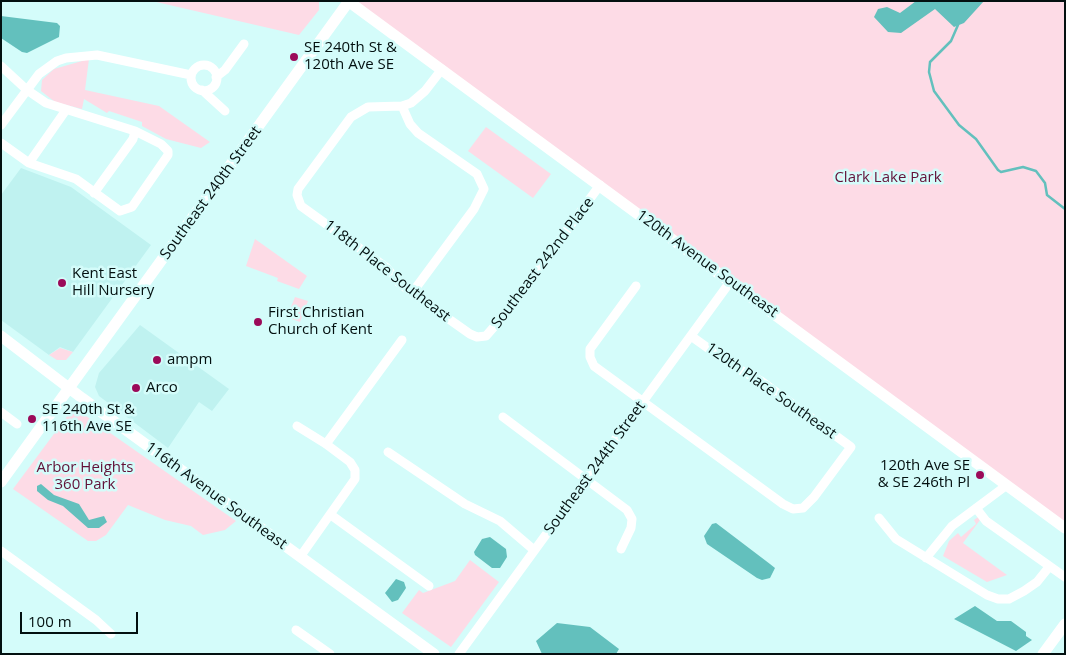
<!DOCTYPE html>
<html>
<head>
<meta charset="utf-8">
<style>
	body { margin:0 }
	#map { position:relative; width:1066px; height:655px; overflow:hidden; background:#d4fcfa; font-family:"Open Sans",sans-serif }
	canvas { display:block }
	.frame { position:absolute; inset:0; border:2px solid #031010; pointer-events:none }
	.scale { position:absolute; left:20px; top:612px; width:118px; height:22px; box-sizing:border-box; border:2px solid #031010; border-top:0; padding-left:6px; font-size:15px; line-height:18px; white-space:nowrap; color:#031010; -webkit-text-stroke:4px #d4fcfa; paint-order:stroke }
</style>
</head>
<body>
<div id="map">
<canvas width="1066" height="655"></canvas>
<div class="frame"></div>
<div class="scale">100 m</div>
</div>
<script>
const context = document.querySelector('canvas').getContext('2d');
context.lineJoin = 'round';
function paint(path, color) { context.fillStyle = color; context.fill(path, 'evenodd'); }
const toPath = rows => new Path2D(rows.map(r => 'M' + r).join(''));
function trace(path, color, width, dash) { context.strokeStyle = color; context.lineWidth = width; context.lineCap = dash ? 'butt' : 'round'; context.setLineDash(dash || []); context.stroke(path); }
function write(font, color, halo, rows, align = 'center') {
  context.font = font + ' "Open Sans",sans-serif'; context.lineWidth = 5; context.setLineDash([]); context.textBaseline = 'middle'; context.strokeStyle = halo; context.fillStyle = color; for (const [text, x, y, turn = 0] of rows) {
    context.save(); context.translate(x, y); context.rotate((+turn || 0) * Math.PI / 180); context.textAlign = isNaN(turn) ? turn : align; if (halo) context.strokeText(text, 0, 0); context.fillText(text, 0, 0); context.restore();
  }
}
paint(toPath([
	[21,168,71,187,151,245,73,352,60,347,49,355,1,320,1,195],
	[140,325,229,389,212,411,199,402,168,448,99,396,95,387,99,373]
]), '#bff2f0');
paint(toPath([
	[152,1,319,1,319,10,299,35],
	[349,1,1065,1,1065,528],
	[89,59,85,90,159,106,210,142,201,148,166,139,142,126,142,122,109,111,107,113,84,99,82,109,55,102,41,91,42,80,54,69],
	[486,127,551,174,533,198,468,151],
	[255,239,307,276,299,289,277,281,278,278,246,266],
	[295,297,308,301,300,322,287,317],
	[60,348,73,352,66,360,57,360,49,355],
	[79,413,86,416,236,521,225,530,203,535,191,526,165,520,128,505,106,535,96,541,88,541,13,489,68,415],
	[978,517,980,520,963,543,1007,575,987,582,943,556,949,541,958,533,961,537,976,524,974,520],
	[470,560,499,582,451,647,402,613,419,590,423,593,455,581]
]), '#fddbe6');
paint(toPath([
	[916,1,984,1,964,23,954,27,935,9,901,33,888,32,874,17,878,9,887,7,900,13],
	[1,16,57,23,60,26,59,37,27,53,22,52,1,38],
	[41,484,54,495,79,504,89,520,104,516,107,522,99,528,88,528,63,506,48,500,37,491,37,486],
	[716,523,770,564,775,568,770,578,762,580,757,578,707,544,704,536,712,524],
	[490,537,506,549,507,557,500,568,492,568,475,555,474,552,482,539],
	[396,579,404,582,406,588,398,600,392,602,385,593],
	[975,606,997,621,1011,621,1026,632,1026,636,1032,640,1016,651,954,619],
	[557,623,590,627,619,649,616,654,542,654,536,641]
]), '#63c0bd');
trace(toPath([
	[958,25,951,41,930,62,929,72,934,91,959,125,976,139,998,170,1001,172,1023,167,1036,171,1045,183,1047,195,1065,209]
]), '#63c0bd', 2.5);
trace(toPath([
	'191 78a13 13 0 1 1 26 0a13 13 0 1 1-26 0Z',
	[1,66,27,90,46,103,135,131,161,144,168,151,168,155,132,207,120,211,76,179,29,163,1,143],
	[442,69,425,91,411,103,402,106,368,107,351,117,298,189,297,195,301,206,387,268,399,283,412,293,470,334,477,337,486,336,506,313,600,185],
	[216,77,225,70,244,44],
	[202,90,225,111],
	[402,106,410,124,418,133,477,174,484,189,474,209,412,293],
	[1,125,39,74,57,61,66,58,97,55,191,75],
	[29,163,66,110],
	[94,193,133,139,135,131],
	[636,286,590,349,590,357,594,366,783,504,793,509,803,508,814,497,851,447,761,381,733,366,691,336],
	[1,412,17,424],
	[503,417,627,510,632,519,631,528,621,549],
	[297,426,326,444,350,462,355,470,355,479,300,557],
	[326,444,402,340],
	[388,452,465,504,500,521,534,550],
	[976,508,986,521,1065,577],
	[331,515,429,586],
	[879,518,896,539,987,595,998,599,1009,599,1024,591,1037,582,1049,567],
	[1,551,96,620,111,634],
	[926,558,952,526,1007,485],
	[296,630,330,654],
	[459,654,730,282]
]), '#fff', 9);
trace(toPath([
	[348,1,1065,528],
	[1,336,82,398,434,654],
	[1,482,349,1],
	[1043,654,1065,624]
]), '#fff', 11);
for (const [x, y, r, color] of [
	[294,57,5,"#9b0a59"],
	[62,283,5,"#9b0a59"],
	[258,322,5,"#9b0a59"],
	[157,360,5,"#9b0a59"],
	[136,388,5,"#9b0a59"],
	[32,419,5,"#9b0a59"],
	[980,475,5,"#9b0a59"]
]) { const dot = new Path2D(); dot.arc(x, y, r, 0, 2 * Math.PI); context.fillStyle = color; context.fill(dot); trace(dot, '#d4fcfa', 2); }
write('15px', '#031010', '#d4fcfa', [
	["SE 240th St &",304,48],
	["120th Ave SE",304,65],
	["Kent East",72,274],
	["Hill Nursery",72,291],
	["First Christian",268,313],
	["Church of Kent",268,330],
	["ampm",167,360],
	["Arco",146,388],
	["SE 240th St &",42,410],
	["116th Ave SE",42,427],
	["120th Ave SE",970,466,"right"],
	["& SE 246th Pl",970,483,"right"]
], 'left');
write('15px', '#621138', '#d4fcfa', [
	["Clark Lake Park",888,178],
	["Arbor Heights",85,468],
	["360 Park",85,485]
]);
write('15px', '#031010', '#d4fcfa', [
	["Southeast 240th Street",211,193,-54],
	["Southeast 242nd Place",543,263,-53],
	["120th Avenue Southeast",707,264,36],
	["118th Place Southeast",387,271,38],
	["120th Place Southeast",771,391,35],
	["Southeast 244th Street",595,468,-54],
	["116th Avenue Southeast",216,496,36]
]);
</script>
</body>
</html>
